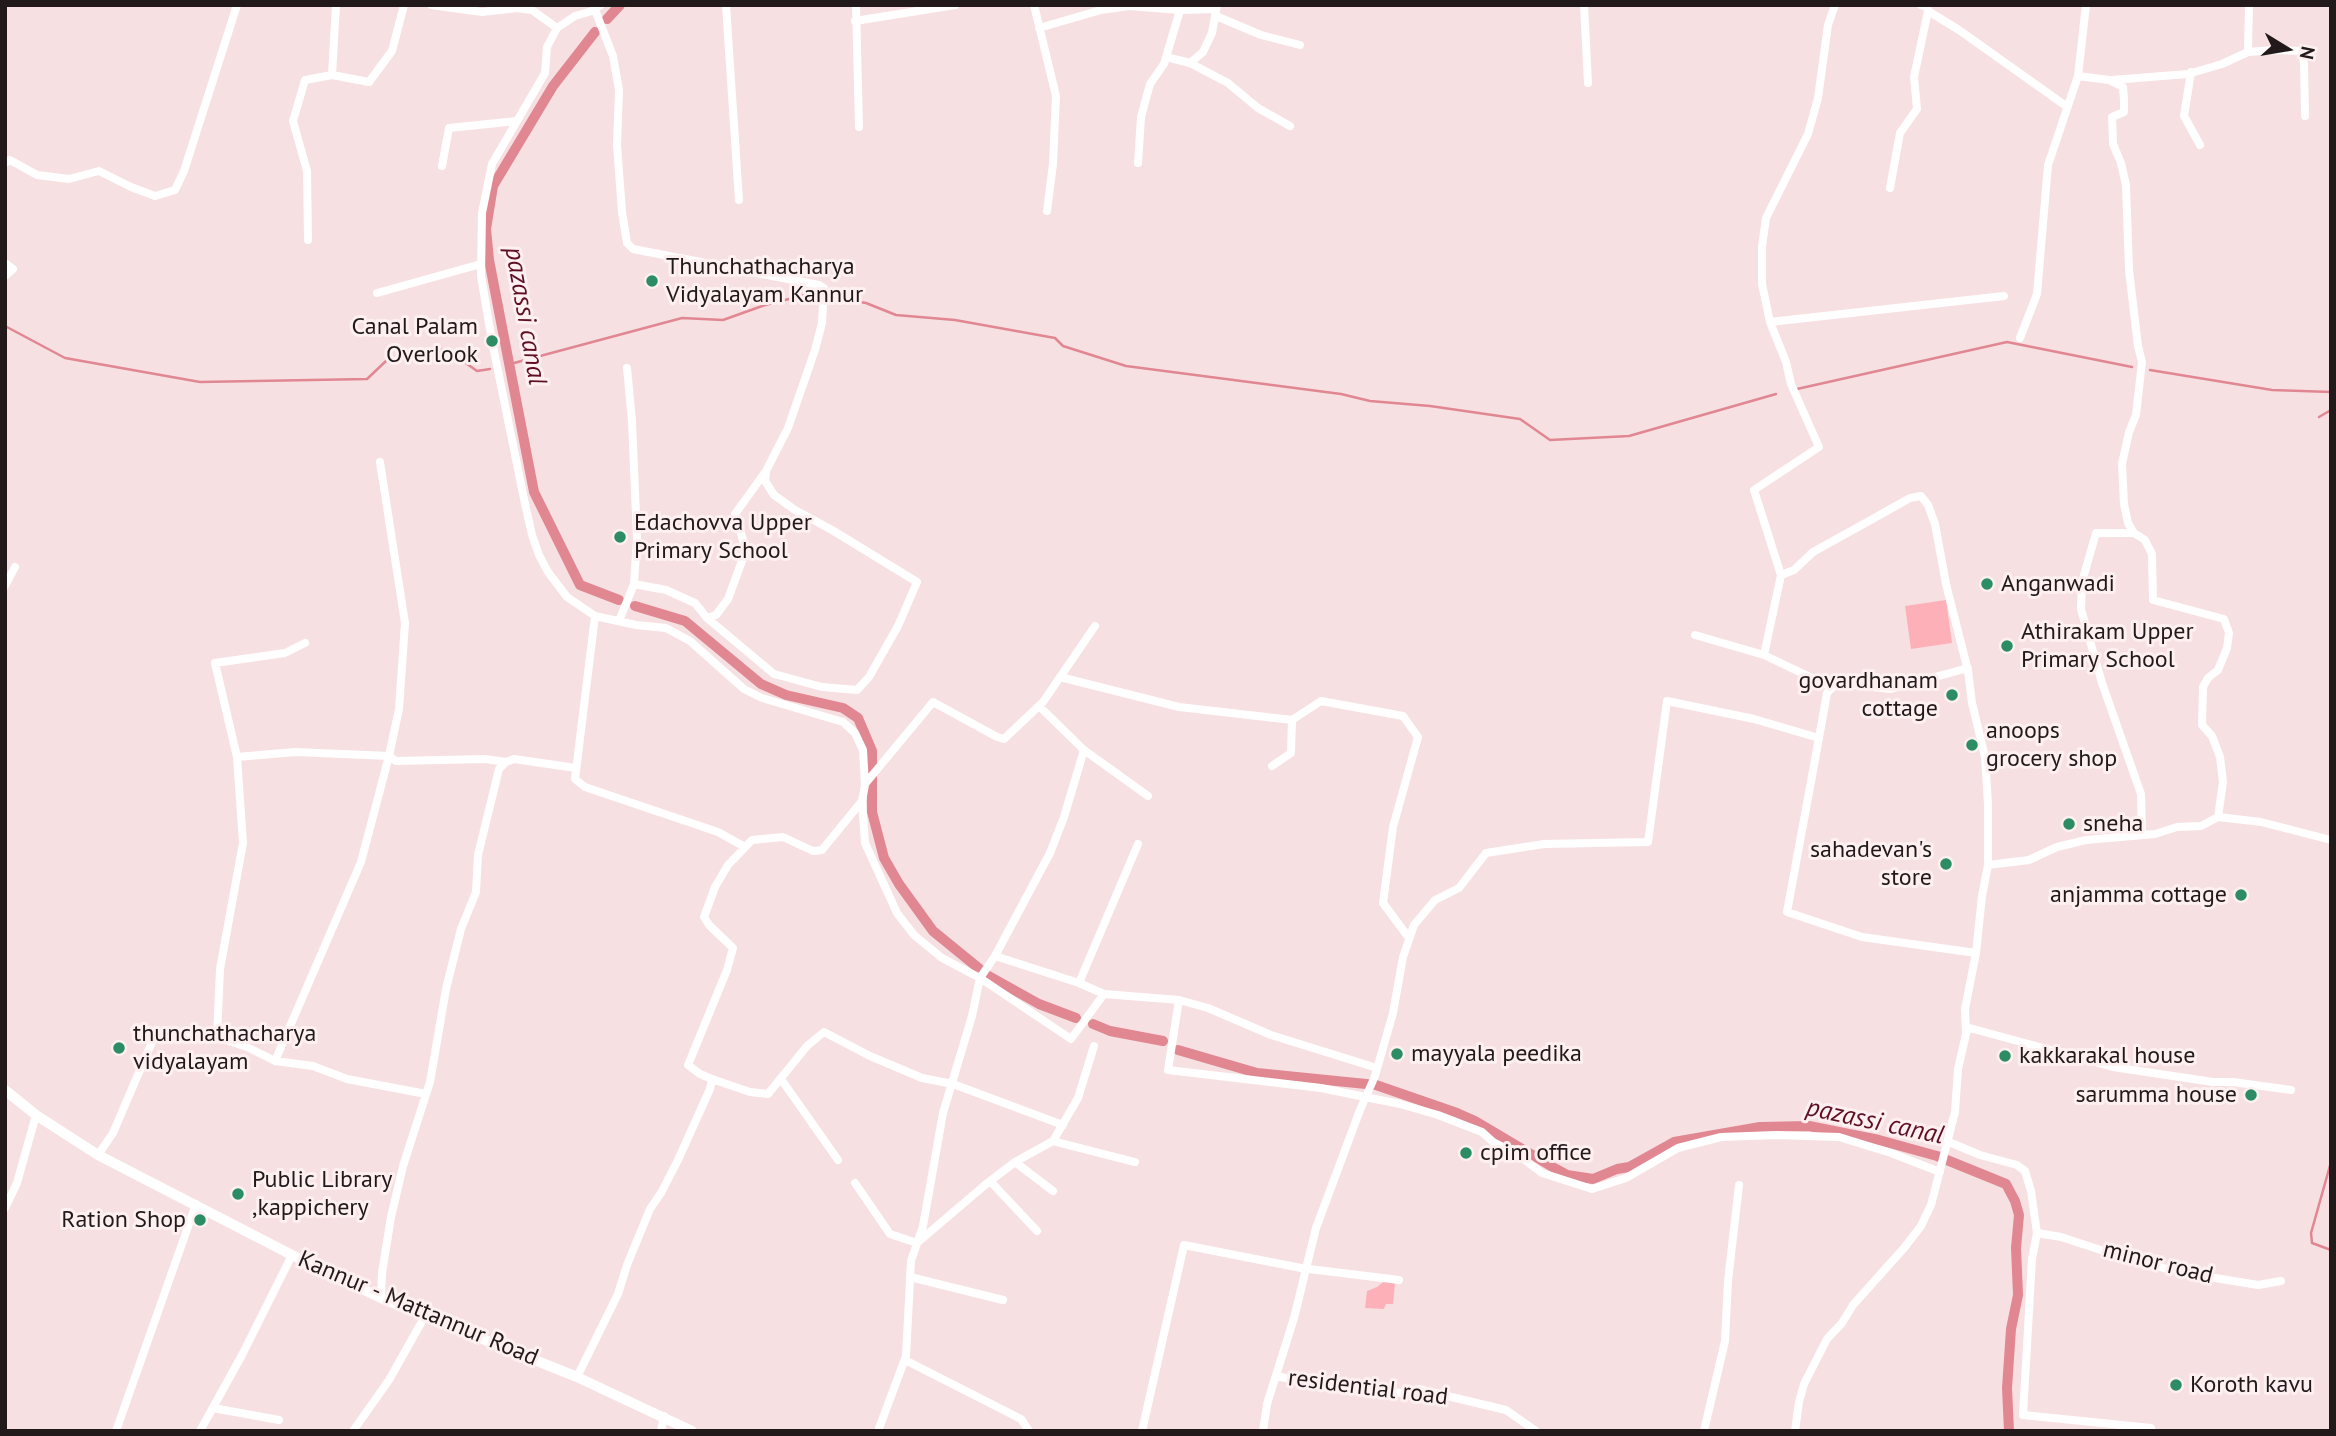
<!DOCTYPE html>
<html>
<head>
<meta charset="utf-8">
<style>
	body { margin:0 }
	#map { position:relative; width:2336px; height:1436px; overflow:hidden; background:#f7e0e2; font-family:"PT Sans",sans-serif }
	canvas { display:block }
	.frame { position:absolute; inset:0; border:7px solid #21191a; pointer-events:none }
	.north { position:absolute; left:2252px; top:14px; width:70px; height:70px; -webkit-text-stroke:5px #fef0f1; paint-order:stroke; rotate:101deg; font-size:19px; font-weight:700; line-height:28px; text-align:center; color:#21191a }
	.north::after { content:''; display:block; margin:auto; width:24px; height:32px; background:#21191a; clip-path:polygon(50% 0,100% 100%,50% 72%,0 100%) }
</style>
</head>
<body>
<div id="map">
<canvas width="2336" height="1436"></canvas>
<div class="frame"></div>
<div class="north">N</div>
</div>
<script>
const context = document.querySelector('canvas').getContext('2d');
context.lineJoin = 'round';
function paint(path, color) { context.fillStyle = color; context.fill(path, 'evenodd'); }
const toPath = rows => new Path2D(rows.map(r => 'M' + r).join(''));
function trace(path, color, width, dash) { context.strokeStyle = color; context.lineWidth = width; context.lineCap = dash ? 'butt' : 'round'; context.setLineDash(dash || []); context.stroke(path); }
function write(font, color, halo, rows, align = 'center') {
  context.font = font + ' "PT Sans",sans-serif'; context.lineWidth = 6; context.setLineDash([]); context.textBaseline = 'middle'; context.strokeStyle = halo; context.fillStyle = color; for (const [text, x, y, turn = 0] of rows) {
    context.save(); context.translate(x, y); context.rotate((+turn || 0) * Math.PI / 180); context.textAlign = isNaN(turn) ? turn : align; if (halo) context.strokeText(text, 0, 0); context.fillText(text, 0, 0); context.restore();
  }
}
paint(toPath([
	[1946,600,1952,643,1911,649,1905,606],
	[1387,1279,1395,1283,1393,1304,1386,1304,1384,1309,1365,1308,1367,1291,1377,1287]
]), '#feb0b8');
trace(toPath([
	[836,298,866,303,896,315,955,320,1055,338,1063,346,1126,366,1341,394,1370,401,1430,406,1520,419,1550,440,1629,436,1776,394],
	[5,326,65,358,200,382,367,379,386,361,446,349,477,371,490,369],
	[514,363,682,318,723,320,765,305,805,295,816,296],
	[2150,370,2272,390,2331,392],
	[1797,389,2007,342,2132,367],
	[2319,417,2331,410],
	[2331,1162,2311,1233,2312,1243,2331,1250]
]), '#e08792', 2.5);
trace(toPath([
	[607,19,620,5],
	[595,32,553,86,493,186,486,229,489,260,534,492,580,585,619,600],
	[635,606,685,621,761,684,786,695,843,708,858,718,872,751,872,812,884,858,899,884,933,931,987,975,1039,1004,1076,1018],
	[1093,1024,1110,1031,1163,1041],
	[1178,1050,1257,1073,1376,1085,1457,1113,1475,1121,1556,1169,1567,1175,1593,1179,1617,1169,1629,1167,1674,1142,1760,1127,1809,1126,1879,1140,1937,1156,2006,1184,2015,1201,2019,1215,2016,1248,2018,1295,2011,1329,2007,1388,2009,1431]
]), '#e08792', 10);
trace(toPath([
	[431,5,482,12,517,8,517,5],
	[726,5,739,200],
	[856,5,859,127],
	[1034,5,1056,96,1053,164,1047,211],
	[1584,5,1588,83],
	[1921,5,1927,7,1928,11,1959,30,2066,106],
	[2249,5,2248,52,2275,50,2302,51,2304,64,2305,116],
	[517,8,532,10,557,28,575,16,592,11,601,5],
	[595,10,613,56,619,90,617,145,622,212,627,243,633,249,819,285,824,288,822,323,815,350,788,428,766,471,765,481,774,495,795,510,832,530,917,582,898,626,869,677,857,690,822,687,774,674,707,618,695,603,666,590,634,584],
	[1216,16,1261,35,1300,45],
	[855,21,955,5],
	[557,28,547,47,545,73,492,164,482,213,481,276,492,341,524,499,532,535,539,555,548,572,567,597,595,616,636,625,666,628,690,641,744,689,762,698,843,722,855,733,863,750,865,785,862,801,865,843,897,913,914,935,942,958,980,978,972,1016,943,1113,923,1226,911,1261,906,1356,878,1431],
	[1039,28,1101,10,1129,6,1180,10,1216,9],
	[1166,57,1190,63,1203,52,1212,33,1217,5],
	[1190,63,1228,83,1258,108,1290,126],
	[2191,72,2184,116,2200,145],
	[332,75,369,82,392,51,404,5],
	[2112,80,2188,74,2222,64,2248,52],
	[5,163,10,160,37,175,69,179,99,171,131,187,155,196,175,190,184,171,237,5],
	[1138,163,1141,117,1150,84,1164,64,1180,10],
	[442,166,449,128,517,121],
	[1890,188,1900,133,1917,109,1914,77,1928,11],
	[308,240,307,171,293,121,305,80,332,75,336,5],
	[5,263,13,269,5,276],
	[377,293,481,264],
	[1770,322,2004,296],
	[2020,338,2037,294,2048,165,2078,76],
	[380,462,405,623,399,709,389,756,396,761,485,759,506,762],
	[2134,533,2096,533,2082,582,2081,609,2102,683,2141,794,2142,835],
	[1781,575,1794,570,1813,552,1869,521,1910,498,1921,496,1928,505,1935,524,1946,584,1968,671,1972,703,1985,757,1988,804,1988,865,1982,896,1976,953,1965,1009,1966,1034,1958,1069,1955,1112,1931,1205,1921,1226,1904,1248,1853,1305,1842,1323,1827,1339,1804,1384,1799,1402,1795,1431],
	[1781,575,1754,490,1819,447,1791,384,1786,362,1770,322,1762,284,1762,246,1766,218,1808,134,1818,98,1828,25,1835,5],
	[5,586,15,567],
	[595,616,575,779,585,787,718,832,745,847],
	[707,618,716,615,728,599,746,550,735,514,766,471],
	[619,621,634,584,637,539,632,421,627,368],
	[1695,635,1764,655,1781,575],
	[1764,655,1831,687],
	[1060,677,1179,707,1292,720,1291,753,1272,766],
	[1039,706,1084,750,1148,796],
	[1292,720,1321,701,1403,716,1418,737,1393,827,1383,903,1409,938],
	[1819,738,1787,912,1862,937,1976,953],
	[1084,750,1064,817,1050,853,995,956,980,978,1071,1039,1104,994,1179,1000,1168,1070,1321,1088,1400,1104,1438,1115,1482,1132,1493,1142,1517,1154,1542,1173,1592,1189,1626,1178,1678,1148,1721,1137,1776,1135,1839,1137,1891,1153,1940,1172],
	[237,757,295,752,389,756,361,862,275,1061],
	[865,784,933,702,997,737,1004,739,1043,702,1095,626],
	[2218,817,2261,822,2331,840],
	[1988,865,2029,860,2057,847,2086,840,2155,834,2177,827,2201,826,2218,817,2223,782,2220,757,2212,736,2202,725,2203,687,2208,678,2218,670,2227,648,2229,633,2224,619,2153,600,2152,554,2145,540,2134,533,2128,523,2124,504,2122,464,2129,432,2136,415,2142,362,2138,346,2129,270,2126,185,2121,163,2113,144,2112,117,2124,112,2124,100,2123,87,2109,80,2078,76,2086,5],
	[995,956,1079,983],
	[1104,994,1079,983,1138,844],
	[1179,1000,1208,1008,1271,1035,1377,1068],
	[1966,1027,2113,1067,2213,1082,2233,1082,2291,1090],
	[217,1037,220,969,243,843,237,757,215,663,285,653,305,643],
	[712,1079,750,1092,768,1094,807,1046,824,1032,870,1056,922,1078,953,1084,1063,1125],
	[781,1079,838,1160],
	[1053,1141,1135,1162],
	[1949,1142,1980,1155,2017,1165,2025,1171,2031,1191,2037,1233,2032,1259,2023,1415,2151,1428,2152,1431],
	[98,1155,113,1133,155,1035,163,1033,217,1037,247,1047,275,1061,313,1066,347,1079,426,1094],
	[1015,1162,1053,1191],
	[990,1181,1037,1231],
	[855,1183,890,1234,917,1243,985,1185,1015,1162,1053,1141,1078,1098,1094,1046],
	[5,1208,17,1183,36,1115],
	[2037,1233,2061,1237,2116,1255,2167,1269,2184,1269,2209,1277,2258,1285,2281,1281],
	[910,1277,1003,1300],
	[381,1298,382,1273,391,1217,403,1166,430,1082,446,989,461,929,476,892,478,855,499,769,506,762,514,759,576,768],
	[905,1360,1021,1419,1029,1431],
	[1276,1376,1331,1388,1403,1393,1418,1389,1506,1410,1536,1431],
	[577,1377,618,1294,627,1265,650,1209,661,1193,678,1160,710,1089,712,1079,700,1074,688,1065,727,970,733,948,709,925,704,917,715,887,728,865,752,840,783,837,813,851,822,850,862,801],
	[213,1408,279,1420],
	[116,1431,196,1204],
	[200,1431,242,1355,292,1255],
	[353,1431,389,1380,425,1316],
	[661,1431,664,1416],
	[1142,1431,1184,1245,1301,1268,1399,1280],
	[1263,1431,1267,1404,1294,1318,1316,1228,1360,1110,1375,1076,1393,1013,1403,957,1414,925,1435,900,1459,888,1486,853,1544,844,1648,842,1667,701,1754,719,1819,738,1827,693,1837,683,1891,689,1968,668],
	[1704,1431,1725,1341,1728,1281,1739,1185]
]), '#fff', 8);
trace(toPath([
	[5,1090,36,1115,98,1155,292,1255,381,1298,577,1377,692,1431]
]), '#fff', 10);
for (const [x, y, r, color] of [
	[652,281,7,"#2c8c64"],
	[492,341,7,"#2c8c64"],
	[620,537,7,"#2c8c64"],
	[1987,584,7,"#2c8c64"],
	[2007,646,7,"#2c8c64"],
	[1952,695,7,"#2c8c64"],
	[1972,745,7,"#2c8c64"],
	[2069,824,7,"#2c8c64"],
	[1946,864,7,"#2c8c64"],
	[2241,895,7,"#2c8c64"],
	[119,1048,7,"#2c8c64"],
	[1397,1054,7,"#2c8c64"],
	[2005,1056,7,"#2c8c64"],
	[2251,1095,7,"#2c8c64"],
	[1466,1153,7,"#2c8c64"],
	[238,1194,7,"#2c8c64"],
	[200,1220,7,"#2c8c64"],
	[2176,1385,7,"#2c8c64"]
]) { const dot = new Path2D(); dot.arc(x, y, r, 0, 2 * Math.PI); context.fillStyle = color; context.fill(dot); trace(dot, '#fef0f1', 2.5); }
write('24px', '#21191a', '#fef0f1', [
	["Thunchathacharya",666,267],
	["Vidyalayam Kannur",666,295],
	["Canal Palam",478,327,"right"],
	["Overlook",478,355,"right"],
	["Edachovva Upper",634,523],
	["Primary School",634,551],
	["Anganwadi",2001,584],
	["Athirakam Upper",2021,632],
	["Primary School",2021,660],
	["govardhanam",1938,681,"right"],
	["cottage",1938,709,"right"],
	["anoops",1986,731],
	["grocery shop",1986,759],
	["sneha",2083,824],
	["sahadevan's",1932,850,"right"],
	["store",1932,878,"right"],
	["anjamma cottage",2227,895,"right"],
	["thunchathacharya",133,1034],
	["vidyalayam",133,1062],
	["mayyala peedika",1411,1054],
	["kakkarakal house",2019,1056],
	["sarumma house",2237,1095,"right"],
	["cpim office",1480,1153],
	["Public Library",252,1180],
	[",kappichery",252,1208],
	["Ration Shop",186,1220,"right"],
	["Koroth kavu",2190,1385]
], 'left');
write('24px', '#21191a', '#fef0f1', [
	["minor road",2158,1263,14],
	["Kannur - Mattannur Road",418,1309,23],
	["residential road",1368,1388,7]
]);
write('italic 26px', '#5f0f24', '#fef0f1', [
	["pazassi canal",525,316,80],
	["pazassi canal",1875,1122,12]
]);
</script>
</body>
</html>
